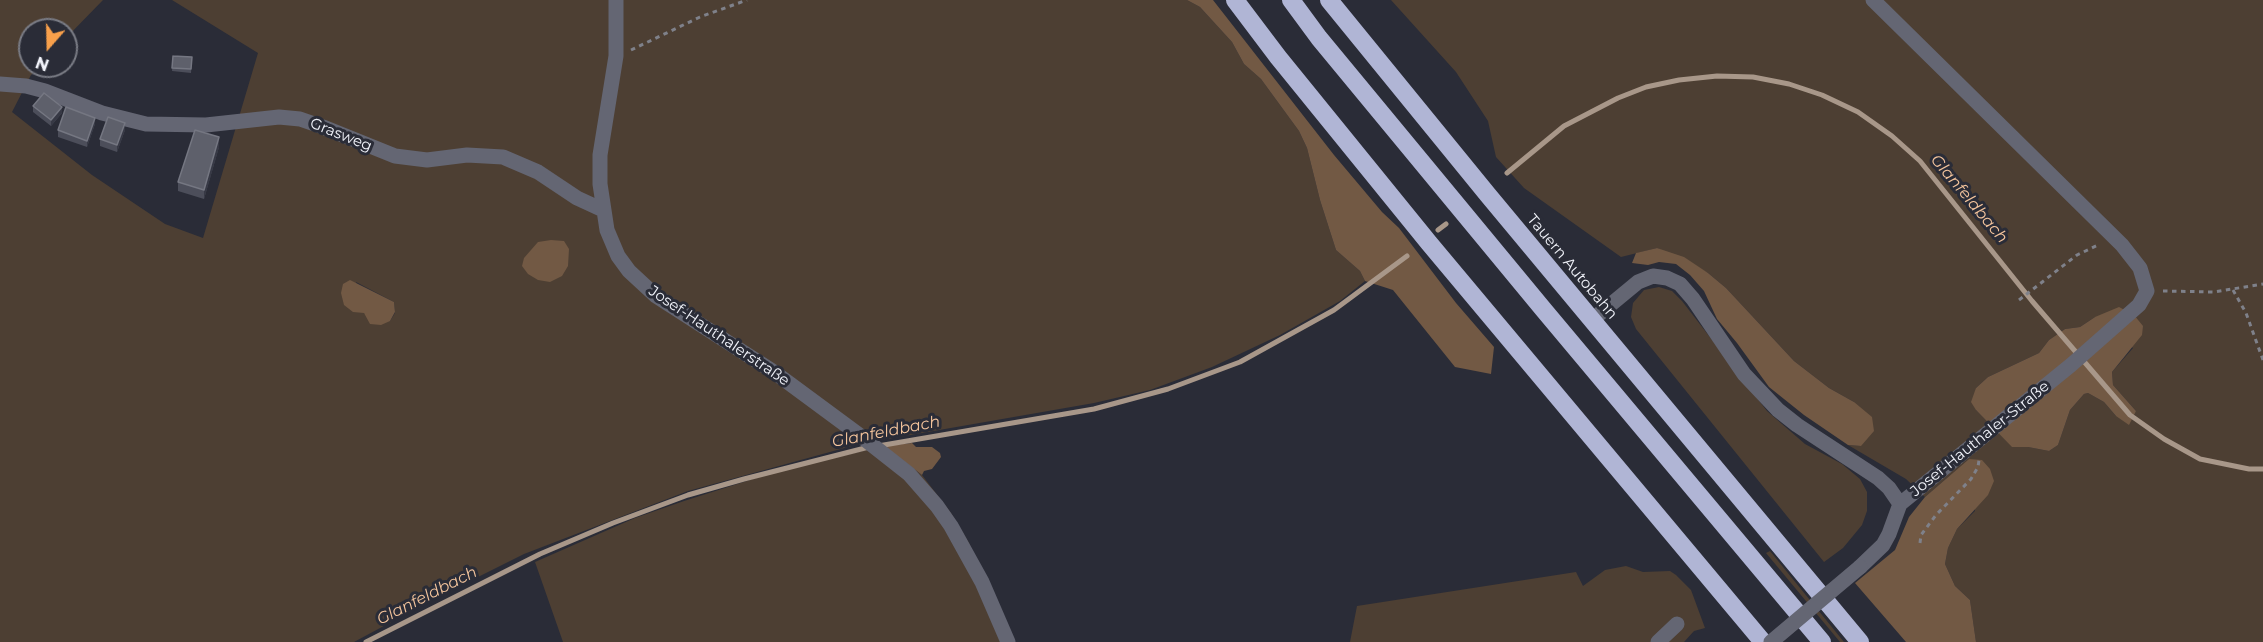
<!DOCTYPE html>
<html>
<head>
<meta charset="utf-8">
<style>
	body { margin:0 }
	#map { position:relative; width:2263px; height:642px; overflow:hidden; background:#2a2c37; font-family:Montserrat,sans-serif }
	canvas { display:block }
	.north { position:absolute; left:18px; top:18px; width:60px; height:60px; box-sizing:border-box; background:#2a2c37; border:2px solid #7a7c85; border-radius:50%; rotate:200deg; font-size:16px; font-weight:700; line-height:24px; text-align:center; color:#f1f3fa }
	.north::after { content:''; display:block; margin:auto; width:21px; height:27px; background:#f8a04b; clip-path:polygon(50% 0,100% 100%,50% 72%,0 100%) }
</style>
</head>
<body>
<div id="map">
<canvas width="2263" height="642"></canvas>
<div class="north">N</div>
</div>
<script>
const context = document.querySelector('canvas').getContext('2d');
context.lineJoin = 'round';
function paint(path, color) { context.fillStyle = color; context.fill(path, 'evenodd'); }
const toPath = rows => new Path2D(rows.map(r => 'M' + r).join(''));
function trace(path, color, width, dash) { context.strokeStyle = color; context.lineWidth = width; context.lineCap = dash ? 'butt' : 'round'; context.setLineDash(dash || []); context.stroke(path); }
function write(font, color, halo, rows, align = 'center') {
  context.font = font + ' Montserrat,sans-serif'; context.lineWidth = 6; context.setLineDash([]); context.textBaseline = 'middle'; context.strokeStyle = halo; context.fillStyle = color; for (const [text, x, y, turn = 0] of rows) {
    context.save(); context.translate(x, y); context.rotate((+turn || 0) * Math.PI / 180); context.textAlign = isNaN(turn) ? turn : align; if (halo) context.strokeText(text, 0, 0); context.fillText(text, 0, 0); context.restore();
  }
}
paint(toPath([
	[0,0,103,0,66,38,66,30,30,30,30,66,40,66,31,75,12,112,92,175,165,224,203,238,258,53,172,0,1187,0,1200,7,1232,42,1244,64,1261,79,1299,131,1307,148,1320,200,1336,250,1360,271,1365,281,1340,301,1280,335,1212,367,1150,390,1094,403,859,444,688,491,524,554,434,599,354,642,0,642],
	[356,282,394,302,395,313,390,321,369,318,364,313],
	[1391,0,2263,0,2263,642,1976,642,1970,600,1955,586,1945,564,1948,548,1957,529,1975,511,1969,459,1925,497,1906,479,1848,445,1861,446,1854,402,1829,388,1794,361,1726,288,1708,273,1657,248,1621,257,1524,188,1496,157,1488,121,1456,72],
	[2095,317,2133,348,2112,372,2113,385,2136,411,2116,416,2104,402,2088,393,2084,394,2070,410,2058,445,2049,451,2028,447,2012,446,1976,410,1976,388,1988,377,2039,353,2049,340,2065,329,2080,327],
	[1659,287,1672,291,1682,301,1767,411,1805,444,1842,464,1860,479,1867,492,1867,511,1862,525,1843,548,1824,562,1636,329,1631,317,1633,303,1644,290],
	[884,446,922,475,951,513,969,543,1015,642,563,642,535,562,635,518,684,501,778,471],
	[1770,551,1844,642,1840,642,1766,553],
	[1626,566,1643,572,1670,571,1676,575,1691,590,1705,628,1694,631,1684,642,1350,642,1357,606,1576,572,1583,586,1605,570]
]), '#4d3f33');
paint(toPath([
	[1187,0,1213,0,1334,155,1382,212,1399,228,1456,303,1494,347,1491,374,1455,367,1393,290,1365,281,1360,271,1336,250,1320,200,1307,148,1299,131,1261,79,1244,64,1232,42,1200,7],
	[551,240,564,241,569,249,568,266,562,276,550,282,538,280,528,274,522,266,524,258,538,242],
	[1657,248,1684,257,1708,273,1726,288,1794,361,1829,388,1854,402,1872,417,1874,431,1861,446,1848,445,1804,415,1769,387,1737,343,1717,319,1704,291,1690,275,1676,264,1659,262,1648,265,1632,263,1636,253],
	[350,280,394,302,395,312,390,321,381,325,370,324,364,313,353,312,344,305,341,293,343,284],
	[2119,307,2134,315,2143,326,2142,335,2112,372,2113,385,2136,411,2129,425,2116,416,2104,402,2088,393,2084,394,2070,410,2058,445,2049,451,2028,447,2012,447,1976,410,1971,402,1976,388,1988,377,2039,353,2049,340,2065,329,2080,327,2095,317],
	[912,443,916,447,932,447,940,453,941,457,932,469,924,471,922,475,884,446],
	[1969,459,1982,460,1990,469,1994,481,1988,495,1957,529,1948,548,1945,564,1955,586,1970,600,1976,642,1906,642,1855,583,1895,550,1909,517,1925,497]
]), '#725944');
trace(toPath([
	[1507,173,1564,126,1618,98,1646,87,1679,80,1717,76,1753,77,1789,84,1822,95,1858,112,1892,136,1920,161,2032,301,2130,415,2164,439,2200,459,2249,469,2263,469],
	[1438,230,1446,224],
	[878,446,1094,409,1168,389,1240,362,1334,310,1407,256],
	[366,642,540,554,613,523,688,495,744,479,869,447]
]), '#a89789', 5);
trace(toPath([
	[631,50,700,17,747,0],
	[2233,290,2246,313,2263,360],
	[2163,291,2214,292,2263,284],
	[2019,300,2077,255,2098,245],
	[1920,543,1921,535,1936,515,1971,479,1978,467,1979,460]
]), '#7f818a', 3, [4.5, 4.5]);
trace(toPath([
	[616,0,616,56,600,155,600,184,607,230,618,256,629,271,656,296,774,372,862,437,909,474,937,506,951,526,982,582,1008,642],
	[0,84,26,86,45,91,102,113,146,124,206,125,279,117,300,119,323,127,395,156,427,160,467,155,503,157,538,172,577,198,603,210],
	[1592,320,1638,282,1653,276,1667,278,1680,284,1693,299,1744,374,1778,410,1797,425,1878,478,1889,488,1900,504],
	[1860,567,1883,545,1889,534,1900,504,2071,365,2139,305,2147,291,2140,268,2122,245,1873,0],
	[1658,642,1677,624]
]), '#646673', 15);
trace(toPath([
	[1235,0,1278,57,1429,243,1763,642],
	[1291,0,1319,38,1543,309,1822,642],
	[1329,0,1488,195,1860,642]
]), '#b0b5d5', 18);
trace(toPath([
	[1771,642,1860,567]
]), '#646673', 15);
paint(toPath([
	[173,56,192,57,191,73,172,71],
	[33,106,62,113,51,126,33,112],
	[95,124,87,147,58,137,58,130],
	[125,130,117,152,100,146,100,139],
	[219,147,204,199,178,191,178,182]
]), '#4c4e5a');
paint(toPath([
	[62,107,62,113,51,126,51,120],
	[95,118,95,124,87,147,87,141],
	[125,123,125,130,117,152,117,145],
	[219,137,219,147,204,199,204,190]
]), '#373945');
const building = toPath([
	[173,56,192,57,191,69,172,68,173,56],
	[44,93,62,107,51,120,33,106,44,93],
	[66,107,95,118,87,141,58,130,66,107],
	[108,117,125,123,117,145,100,139,108,117],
	[195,130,219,137,204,190,178,182,195,130]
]);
paint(building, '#5e606b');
trace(building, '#757782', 1.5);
write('15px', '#f1f3fa', '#2a2c37', [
	["Grasweg",341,135,22],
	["Tauern Autobahn",1572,267,50],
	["Josef-Hauthalerstraße",719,336,34],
	["Josef-Hauthaler-Straße",1980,439,-39]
]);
write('italic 16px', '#f4c49c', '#2a2c37', [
	["Glanfeldbach",1969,199,50],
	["Glanfeldbach",886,432,-11],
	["Glanfeldbach",427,596,-27]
]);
</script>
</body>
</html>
